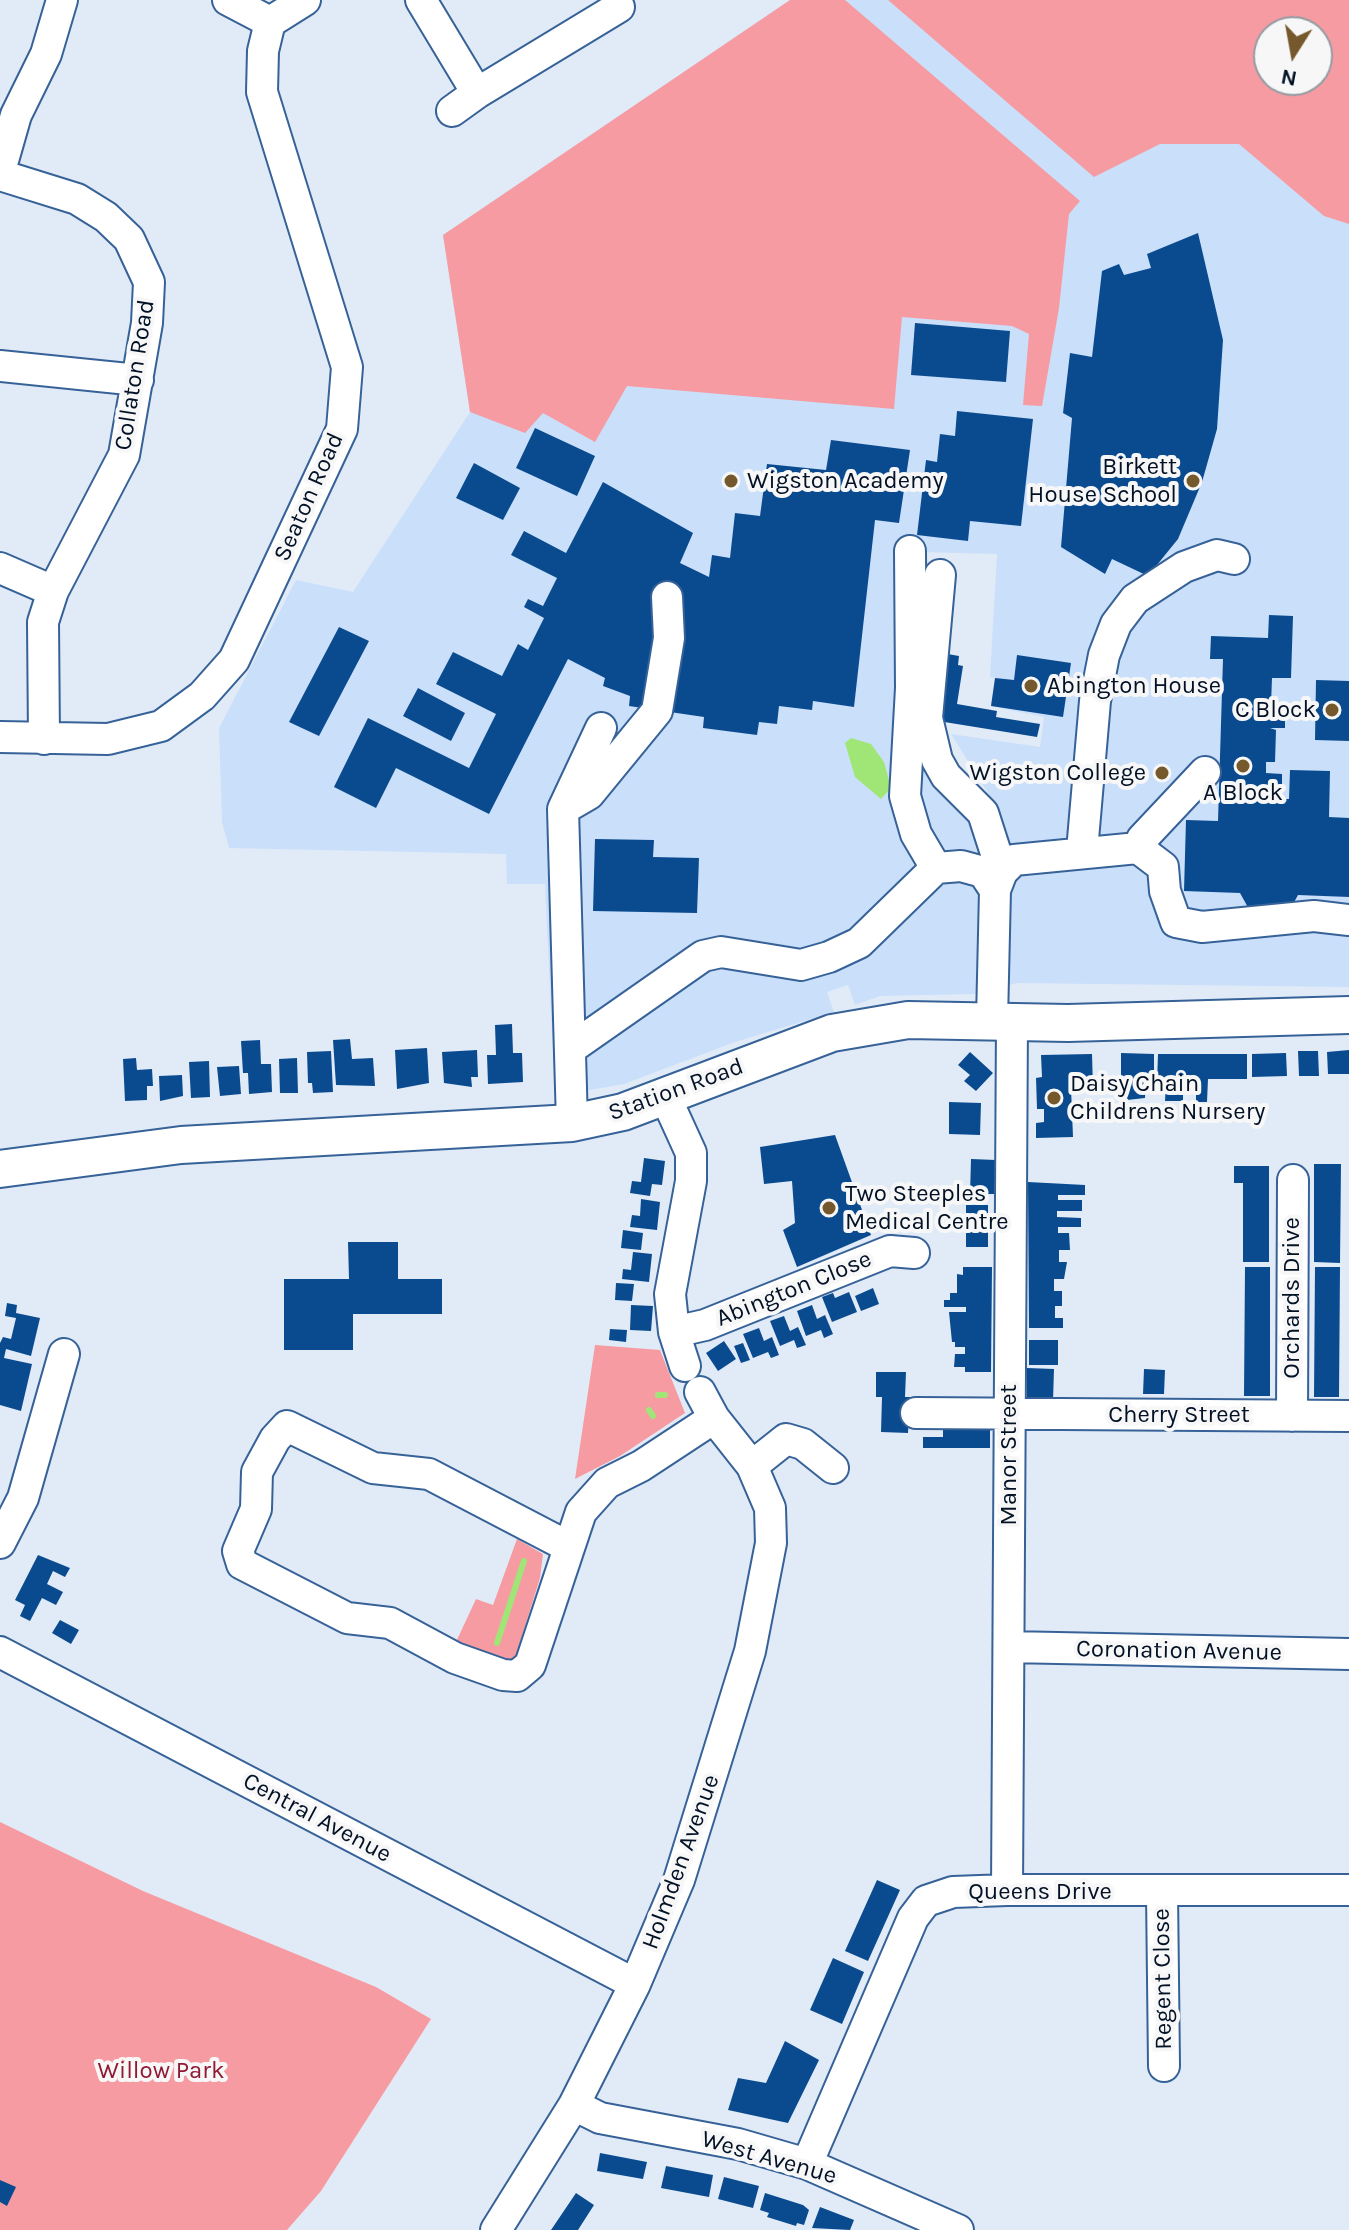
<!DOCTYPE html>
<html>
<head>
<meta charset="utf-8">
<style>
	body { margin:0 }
	#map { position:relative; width:1349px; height:2230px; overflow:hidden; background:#e1ebf7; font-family:Karla,sans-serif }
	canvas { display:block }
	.north { position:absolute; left:1253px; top:16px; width:80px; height:80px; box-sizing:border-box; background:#f7f7f7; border:2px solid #959ba3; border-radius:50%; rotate:191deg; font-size:22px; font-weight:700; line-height:32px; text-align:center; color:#021126 }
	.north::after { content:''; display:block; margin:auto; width:28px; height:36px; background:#76582d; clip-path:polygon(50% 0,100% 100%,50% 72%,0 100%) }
</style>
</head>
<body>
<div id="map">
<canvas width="1349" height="2230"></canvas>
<div class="north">N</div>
</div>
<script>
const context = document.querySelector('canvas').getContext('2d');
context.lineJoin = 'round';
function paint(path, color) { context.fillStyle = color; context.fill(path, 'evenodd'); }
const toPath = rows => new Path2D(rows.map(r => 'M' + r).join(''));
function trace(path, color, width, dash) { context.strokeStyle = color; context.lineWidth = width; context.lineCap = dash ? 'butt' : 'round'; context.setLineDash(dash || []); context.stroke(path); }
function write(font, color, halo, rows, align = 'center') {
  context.font = font + ' Karla,sans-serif'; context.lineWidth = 8; context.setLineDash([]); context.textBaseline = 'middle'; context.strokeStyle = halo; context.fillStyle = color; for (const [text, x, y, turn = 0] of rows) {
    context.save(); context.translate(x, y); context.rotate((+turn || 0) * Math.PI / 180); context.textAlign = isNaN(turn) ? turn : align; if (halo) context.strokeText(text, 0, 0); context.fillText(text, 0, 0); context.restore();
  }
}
paint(toPath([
	[790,0,1349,0,1349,987,1017,983,973,994,880,996,855,1005,848,985,827,992,834,1012,735,1042,624,1084,555,1096,545,884,507,884,506,854,229,848,222,822,219,728,296,580,353,592,470,412,443,235],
	[1269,32,1317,32,1317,80,1269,80],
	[920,552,997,554,990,677,995,678,991,706,1044,717,1040,747,951,734,991,798,1007,861,914,753]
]), '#cadffa');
paint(toPath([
	[790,0,845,0,1080,201,1069,214,1059,308,1042,406,1023,405,1029,334,1012,326,902,317,894,409,627,386,595,442,543,413,525,433,470,412,443,235],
	[888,0,1349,0,1349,224,1324,216,1239,144,1160,144,1094,177],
	[1269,32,1317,32,1317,80,1269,80],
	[595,1345,660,1350,685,1413,620,1456,575,1479],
	[517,1539,543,1554,540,1578,515,1658,502,1666,455,1644,476,1599,493,1605],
	[0,1822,143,1891,376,1987,431,2019,321,2191,287,2230,0,2230]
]), '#f79ba2');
paint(toPath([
	[851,738,871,744,884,762,891,788,881,799,855,777,845,743]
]), '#a0e676');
trace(toPath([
	[658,1395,665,1395],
	[649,1410,653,1416],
	[497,1643,524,1561]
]), '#a0e676', 6);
paint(toPath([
	[1198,233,1223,340,1217,429,1202,482,1178,539,1148,576,1112,559,1105,574,1061,547,1072,418,1063,413,1070,353,1092,357,1102,271,1119,264,1124,275,1151,268,1147,254],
	[915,323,1010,331,1006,382,911,375],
	[957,411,1033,419,1021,526,970,521,968,541,917,535,926,460,937,462,940,434,955,436],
	[535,428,595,456,577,496,516,468],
	[831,440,910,450,899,523,875,520,854,707,813,701,812,710,779,706,777,724,759,722,757,735,703,728,704,717,629,706,630,696,603,686,605,678,568,659,489,814,396,768,376,808,334,787,368,718,469,768,496,714,436,684,453,652,502,676,518,644,528,650,544,618,524,607,528,599,543,606,557,578,511,555,524,531,566,553,603,482,693,533,680,563,709,577,712,555,730,558,735,513,760,516,767,464,826,470],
	[474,463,520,488,503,520,456,498],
	[1269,615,1293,616,1291,678,1272,678,1271,705,1285,706,1285,728,1270,728,1276,730,1275,762,1266,762,1266,773,1282,774,1282,799,1289,799,1290,770,1330,771,1329,817,1349,818,1349,897,1298,895,1292,906,1250,911,1240,893,1184,891,1186,820,1218,821,1223,659,1210,659,1211,636,1268,638],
	[339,627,369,641,319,736,289,722],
	[942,653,959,656,958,665,963,666,957,704,997,711,996,717,1040,724,1037,737,932,720],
	[1017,655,1071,663,1063,717,991,706,995,678,1014,680],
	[1316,680,1349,681,1349,741,1315,740],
	[418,688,465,713,451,741,403,716],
	[595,839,654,840,653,857,699,858,697,913,593,911],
	[512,1024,513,1053,522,1053,523,1082,488,1084,487,1055,496,1055,495,1025],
	[350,1039,352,1059,373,1058,375,1086,336,1085,333,1040],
	[260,1040,261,1064,271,1064,272,1092,249,1094,248,1073,243,1073,241,1041],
	[427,1048,429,1083,397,1089,395,1050],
	[477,1050,478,1077,471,1077,472,1087,444,1083,442,1052],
	[1349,1050,1349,1074,1328,1074,1327,1052],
	[331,1051,333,1092,313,1093,312,1083,308,1083,307,1052],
	[1298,1051,1318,1051,1319,1076,1299,1076],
	[970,1052,993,1073,976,1091,964,1081,970,1075,958,1065],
	[1121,1053,1154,1054,1154,1079,1146,1079,1145,1098,1127,1100,1128,1080,1121,1079],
	[1286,1053,1287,1076,1252,1077,1252,1054],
	[1092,1054,1093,1087,1071,1088,1073,1137,1036,1138,1036,1123,1044,1122,1044,1109,1037,1109,1036,1078,1042,1077,1041,1055],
	[1158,1054,1247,1054,1247,1079,1208,1079,1207,1102,1196,1102,1196,1080,1183,1079,1183,1101,1165,1101,1166,1084,1157,1084],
	[136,1058,137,1070,152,1069,153,1086,147,1086,147,1100,125,1101,123,1059],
	[297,1058,298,1093,280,1093,279,1059],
	[209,1061,210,1097,191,1098,189,1062],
	[239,1066,241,1094,220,1096,217,1067],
	[182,1075,183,1096,160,1101,159,1076],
	[949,1102,981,1103,980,1135,949,1134],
	[835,1135,871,1235,797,1267,783,1230,795,1223,792,1181,764,1184,760,1147],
	[644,1158,665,1161,662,1185,652,1184,650,1196,630,1193,632,1181,641,1182],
	[971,1159,996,1160,994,1194,970,1194],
	[1314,1164,1341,1164,1340,1263,1314,1262],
	[1234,1166,1269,1166,1269,1262,1243,1262,1243,1183,1234,1183],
	[1028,1182,1085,1185,1085,1195,1058,1195,1058,1200,1082,1200,1082,1211,1057,1211,1057,1217,1081,1218,1081,1227,1058,1227,1058,1233,1069,1233,1070,1250,1059,1250,1059,1262,1067,1262,1064,1279,1054,1279,1054,1291,1062,1291,1062,1306,1055,1306,1055,1318,1063,1318,1063,1328,1029,1328],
	[641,1199,660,1202,657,1230,630,1227,632,1215,640,1216],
	[966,1205,988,1205,988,1247,966,1247],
	[623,1230,643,1233,641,1250,621,1248],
	[348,1242,398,1242,398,1279,442,1279,442,1314,353,1314,353,1350,284,1350,284,1279,349,1279],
	[633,1252,652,1254,649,1282,622,1279,623,1269,631,1270],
	[963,1267,992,1267,991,1372,965,1372,965,1367,954,1367,955,1354,965,1354,965,1347,955,1347,955,1342,952,1342,949,1312,966,1312,966,1307,944,1307,944,1300,950,1300,950,1293,957,1293,957,1274,963,1275],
	[1245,1267,1270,1267,1270,1396,1244,1396],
	[1315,1267,1340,1267,1339,1397,1314,1397],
	[616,1283,634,1284,632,1301,615,1300],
	[873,1288,879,1304,861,1311,855,1296],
	[849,1292,857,1312,832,1322,822,1297,833,1293,835,1298],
	[7,1303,17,1305,16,1313,40,1318,31,1356,6,1349,4,1358,32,1364,21,1411,0,1405,0,1343,3,1337,11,1339,16,1318,5,1316],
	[631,1305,653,1306,651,1331,630,1330],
	[812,1305,817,1319,825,1315,833,1334,824,1338,821,1330,806,1336,797,1311],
	[784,1316,790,1331,798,1327,806,1345,797,1348,794,1340,780,1346,770,1321],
	[759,1328,764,1341,772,1337,779,1355,771,1358,768,1352,753,1358,743,1334],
	[610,1329,627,1330,626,1342,609,1340],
	[1029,1340,1058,1340,1058,1365,1029,1365],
	[724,1341,736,1359,718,1371,706,1353],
	[743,1343,750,1360,741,1363,734,1346],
	[1027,1368,1054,1369,1053,1401,1027,1400],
	[1144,1369,1165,1370,1164,1394,1143,1394],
	[876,1372,906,1372,905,1397,910,1397,908,1433,881,1432,882,1397,876,1397],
	[943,1421,990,1421,990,1448,923,1448,923,1437,943,1437],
	[38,1555,70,1568,65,1577,53,1571,47,1584,63,1592,56,1605,42,1598,30,1621,20,1616,25,1605,15,1600],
	[60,1620,79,1630,71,1644,52,1633],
	[877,1880,900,1890,868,1961,845,1951],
	[833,1958,864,1972,842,2024,810,2010],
	[785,2041,819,2060,788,2123,728,2110,738,2078,766,2083],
	[600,2153,647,2162,643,2179,597,2171],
	[666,2166,713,2175,709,2197,661,2188],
	[724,2177,759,2186,753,2208,718,2199],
	[0,2180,16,2187,7,2206,0,2202],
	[576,2193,594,2205,578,2230,551,2230],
	[765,2193,803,2205,809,2210,804,2225,797,2223,796,2226,767,2217,769,2213,760,2210],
	[820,2207,854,2220,850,2230,812,2228]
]), '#0a4b90');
const minor = toPath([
	[228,0,270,22],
	[421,0,477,93,619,7],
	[452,111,477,93],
	[0,171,16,115,46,54,62,0],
	[0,175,77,199,106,217,129,239,149,282,147,323,124,455,53,591,43,622,44,739],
	[0,366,138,380],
	[910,551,911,688,905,796,916,834,936,868],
	[0,568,53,591],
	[940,575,927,718,937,760,946,776,983,813,1002,872],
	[0,737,108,739,161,726,202,696,234,660,342,429,347,367,262,92,263,51,270,22,305,0],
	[565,808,589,794,657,711,669,638,667,597],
	[1138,848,1142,839,1205,772],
	[1082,851,1095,701,1104,655,1116,624,1135,599,1184,567,1217,555,1234,559],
	[995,890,1002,872,1014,860,1138,848,1163,867,1165,891,1176,922,1202,927,1314,916,1349,920],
	[570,1049,703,956,721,952,801,965,829,957,859,943,936,868,961,866,983,872,995,890,992,1020],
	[665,1096,691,1153,691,1181,670,1294,674,1332,685,1366],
	[572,1123,563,809,601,728],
	[674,1332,705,1325,890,1251,914,1253],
	[916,1413,1349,1416],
	[1292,1416,1293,1180],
	[752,1466,786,1439,803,1444,833,1468],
	[0,1543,23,1498,64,1354],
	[567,1546,429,1474,373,1468,287,1426,275,1439,257,1472,256,1509,238,1551,242,1564,347,1618,390,1623,455,1658,503,1675,517,1676,530,1665,581,1512,607,1483,641,1466,714,1418],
	[1009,1647,1349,1654],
	[0,1652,635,1984],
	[1007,1890,1012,1020],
	[1162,1892,1164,2066],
	[574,2105,600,2118,738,2144,807,2164,958,2230],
	[807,2164,913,1918,926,1901,953,1892,1007,1890,1349,1890],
	[496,2230,574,2105,635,1984,679,1880,750,1651,771,1543,770,1508,752,1466,714,1418,700,1392]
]);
const major = toPath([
	[0,1169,181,1145,572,1123,623,1112,832,1033,908,1020,1068,1023,1349,1015]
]);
trace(minor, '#366298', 34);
trace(major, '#366298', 40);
trace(minor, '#fff', 30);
trace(major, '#fff', 36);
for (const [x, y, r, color] of [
	[731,481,8,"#76582d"],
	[1193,481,8,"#76582d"],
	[1031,686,8,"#76582d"],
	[1332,710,8,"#76582d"],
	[1243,766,8,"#76582d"],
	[1162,773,8,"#76582d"],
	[1054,1098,8,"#76582d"],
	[829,1208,8,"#76582d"]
]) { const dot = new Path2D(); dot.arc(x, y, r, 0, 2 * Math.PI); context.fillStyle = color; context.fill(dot); trace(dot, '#f7f7f7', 3); }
write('24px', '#021126', '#f7f7f7', [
	["Collaton Road",135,375,-81],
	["Seaton Road",309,497,-66],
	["Station Road",676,1090,-20],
	["Abington Close",794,1289,-22],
	["Orchards Drive",1292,1298,-90],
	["Cherry Street",1179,1415],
	["Manor Street",1009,1455,-90],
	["Coronation Avenue",1179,1651,1],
	["Central Avenue",317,1818,28],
	["Holmden Avenue",681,1862,-70],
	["Queens Drive",1040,1892],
	["Regent Close",1163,1979,-91],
	["West Avenue",769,2158,16]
]);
write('24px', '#021126', '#f7f7f7', [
	["Birkett",1177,467,"right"],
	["House School",1177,495,"right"],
	["Wigston Academy",747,481],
	["Abington House",1047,686],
	["C Block",1316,710,"right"],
	["Wigston College",1146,773,"right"],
	["A Block",1243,793,"center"],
	["Daisy Chain",1070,1084],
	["Childrens Nursery",1070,1112],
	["Two Steeples",845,1194],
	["Medical Centre",845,1222]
], 'left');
write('24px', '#901934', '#f7f7f7', [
	["Willow Park",161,2071]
]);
</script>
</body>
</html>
